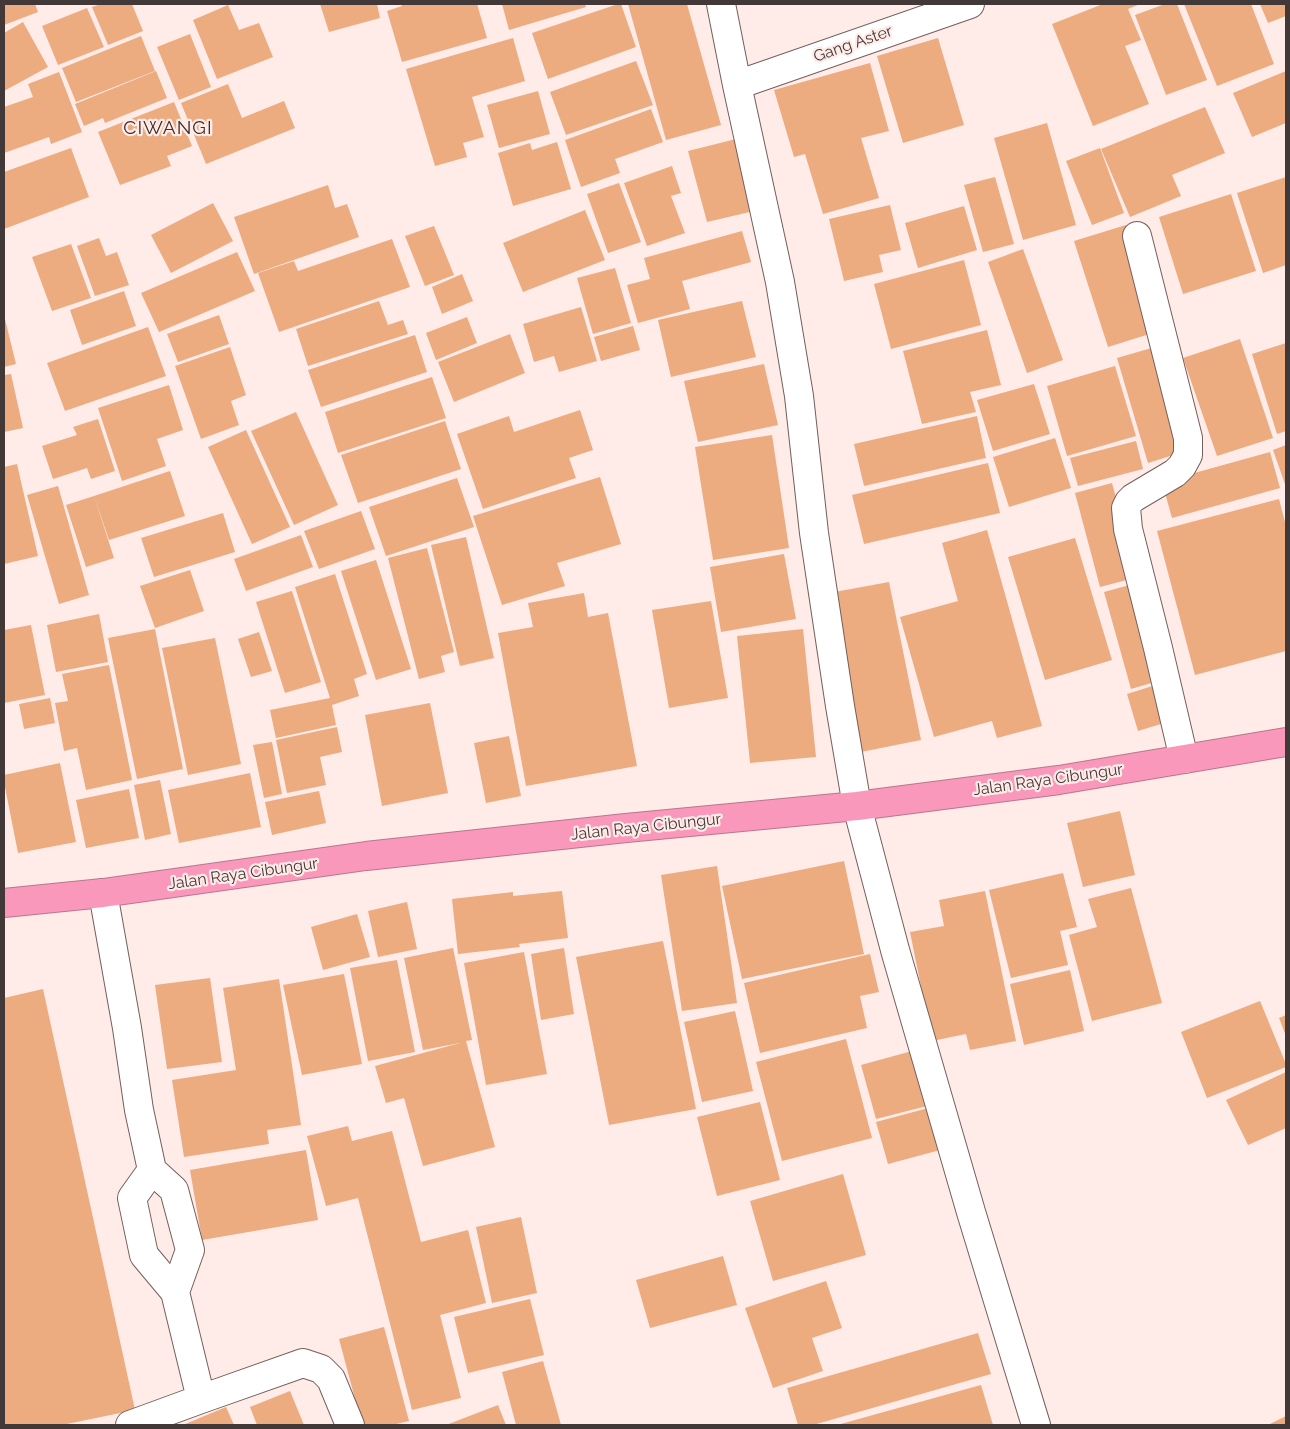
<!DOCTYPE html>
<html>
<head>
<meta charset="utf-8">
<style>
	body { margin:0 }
	#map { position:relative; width:1290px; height:1429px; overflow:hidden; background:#ffebe8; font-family:Raleway,sans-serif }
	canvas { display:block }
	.frame { position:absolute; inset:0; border:5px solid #423837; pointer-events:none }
</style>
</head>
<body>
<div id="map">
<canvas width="1290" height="1429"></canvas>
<div class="frame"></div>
</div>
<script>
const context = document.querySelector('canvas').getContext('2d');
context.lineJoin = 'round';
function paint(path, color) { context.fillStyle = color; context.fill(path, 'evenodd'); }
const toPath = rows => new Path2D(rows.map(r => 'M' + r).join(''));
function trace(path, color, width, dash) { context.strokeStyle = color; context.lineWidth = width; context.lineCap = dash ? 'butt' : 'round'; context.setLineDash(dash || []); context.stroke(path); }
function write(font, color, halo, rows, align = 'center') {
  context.font = font + ' Raleway,sans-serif'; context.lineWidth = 4.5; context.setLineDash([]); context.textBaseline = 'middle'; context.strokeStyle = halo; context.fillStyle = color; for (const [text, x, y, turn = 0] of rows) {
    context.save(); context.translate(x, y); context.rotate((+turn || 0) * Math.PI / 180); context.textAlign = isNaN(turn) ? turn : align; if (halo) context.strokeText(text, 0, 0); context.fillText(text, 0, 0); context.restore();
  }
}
paint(toPath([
	[4,4,35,4,38,12,4,25],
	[101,4,132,4,143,31,108,45,92,7],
	[320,4,377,4,380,18,329,32],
	[401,4,477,4,487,38,402,62,387,11,402,6],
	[502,4,585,4,586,7,509,30],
	[618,4,621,4,636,47,548,79,532,33],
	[628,4,687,4,721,125,666,140],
	[1103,4,1140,4,1128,9,1141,40,1125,46,1149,104,1093,126,1052,24],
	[1165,4,1177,4,1207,80,1166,95,1135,15],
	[1184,4,1251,4,1274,64,1217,86],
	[1260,4,1286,4,1286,16,1268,23],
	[228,5,239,30,259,23,273,57,217,79,193,20],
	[87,8,104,47,58,65,42,26],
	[23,22,48,67,4,91,4,33],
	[190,34,211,87,179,100,157,47],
	[141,36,155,71,76,102,62,68],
	[513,38,525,81,472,97,484,137,463,143,467,157,435,166,406,69],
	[938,38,964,125,903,143,877,56],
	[636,61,653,105,566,135,550,92],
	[870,63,889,131,861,138,879,198,823,214,805,154,794,157,774,90],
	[156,71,167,98,105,123,103,118,84,126,75,104],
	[1286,71,1286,123,1252,137,1233,93],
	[59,72,82,132,51,144,49,137,4,153,4,107,33,97,28,84],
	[228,84,242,118,284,101,295,128,206,164,181,103],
	[538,91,550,134,499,148,487,105],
	[174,102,192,146,167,156,171,166,120,185,98,132],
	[1205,107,1225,153,1172,175,1181,196,1130,217,1101,149],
	[651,109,663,142,615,159,620,173,581,187,565,140],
	[1047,123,1076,225,1023,240,994,138],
	[736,139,754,211,707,222,688,151],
	[557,142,571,189,513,206,498,153,530,143,532,150],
	[71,148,89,197,4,229,4,172],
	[1100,148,1124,213,1092,225,1066,161],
	[672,166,681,193,671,196,685,233,647,246,624,183],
	[995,177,1014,244,983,252,964,185],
	[1286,177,1286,265,1263,273,1237,193],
	[619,183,641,242,608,253,587,194],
	[328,185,335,208,347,204,359,237,254,274,234,217],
	[1231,194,1256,271,1183,294,1159,217],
	[213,203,233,241,171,273,151,235],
	[890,205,901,250,879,255,883,272,844,281,829,219],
	[964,206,977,250,918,268,905,223],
	[585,210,605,260,523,292,503,243],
	[1126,225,1159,331,1108,347,1074,241],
	[434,226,454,275,425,286,405,236],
	[742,231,751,262,682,281,690,309,638,323,627,285,650,279,644,258],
	[99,238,106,256,117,252,129,285,95,296,77,246],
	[392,239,410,287,279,332,258,273,294,261,298,271],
	[71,244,91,298,52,311,32,257],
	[1023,249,1063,360,1027,373,988,262],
	[237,252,255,291,159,332,141,293],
	[964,260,981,325,891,349,874,284],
	[615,268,631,323,593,334,577,278],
	[462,274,473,301,442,314,432,287],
	[124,291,136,326,82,345,70,310],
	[379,301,388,325,403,320,408,334,308,366,296,329],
	[742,301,756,357,671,377,658,320],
	[581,307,597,361,559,372,554,356,534,362,523,324],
	[4,315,16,364,4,367],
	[219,315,229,344,178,362,167,334],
	[467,317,477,343,436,360,426,333],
	[633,326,640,350,601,361,594,337],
	[148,327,166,376,65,411,47,363],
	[987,330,1001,385,970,392,976,412,922,424,903,351],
	[510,334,525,373,454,402,438,362],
	[415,335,427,372,321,407,308,370],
	[1240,339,1273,438,1217,456,1183,358],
	[1286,343,1286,431,1277,434,1252,354],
	[230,347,246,395,231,401,239,425,201,439,175,366],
	[1155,347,1186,451,1148,463,1117,358],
	[764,364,778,425,698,442,684,381],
	[1115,366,1136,436,1067,456,1047,386],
	[11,374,23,428,4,432,4,375],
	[432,377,446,418,338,453,325,412],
	[1034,384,1050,434,993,451,977,400],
	[169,385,183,430,157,439,166,466,122,481,98,408],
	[580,410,593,450,569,458,576,478,483,509,457,434,509,416,514,432],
	[296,412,338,505,294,525,251,431],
	[977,416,986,458,864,486,854,444],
	[98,419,115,471,91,479,87,468,53,479,42,446,77,435,73,427],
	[445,421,461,469,358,503,341,455],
	[246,430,290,527,252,544,208,447],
	[772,435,789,548,713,560,695,447],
	[1055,438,1071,488,1009,507,993,457],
	[1136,441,1143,469,1078,486,1070,458],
	[1286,445,1286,487,1273,450],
	[1270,452,1280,488,1172,518,1162,482],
	[988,463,1000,513,864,544,852,495],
	[17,464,38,556,4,564,4,467],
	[170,471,185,516,109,540,94,496],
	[600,477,621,544,557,563,565,586,502,605,473,516],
	[457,478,474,527,386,556,369,507],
	[1112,483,1138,577,1100,587,1075,493],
	[58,486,89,595,59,604,27,495],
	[94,496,114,558,86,567,66,505],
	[1279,499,1286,526,1286,651,1195,675,1157,531],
	[361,511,375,549,319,569,304,531],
	[223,513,235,552,154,577,141,538],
	[987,530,1042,726,997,738,992,721,934,737,900,617,958,601,942,543],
	[301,535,313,567,246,591,234,559],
	[466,537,494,658,460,666,431,545],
	[1075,538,1112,660,1045,680,1008,557],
	[427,548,454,652,441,656,445,672,419,679,388,558],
	[784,554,796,619,721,632,710,567],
	[376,560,411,669,376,680,341,571],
	[190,570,204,611,155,628,140,586],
	[335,574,367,674,354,679,359,696,332,705,336,725,276,738,270,710,330,698,295,587],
	[889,582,921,740,861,752,829,593],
	[1137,583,1165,679,1131,689,1104,592],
	[292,591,321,682,285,693,256,602],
	[584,593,588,617,608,613,637,766,526,786,498,633,533,627,528,603],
	[711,601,728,698,669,708,652,610],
	[99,614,108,662,56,672,47,625],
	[31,625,45,695,4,703,4,630],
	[155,629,183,769,137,779,108,638],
	[803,629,816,757,750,763,737,636],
	[259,632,272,671,251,677,238,639],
	[215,638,241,764,188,775,162,648],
	[109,665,132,780,86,790,77,748,64,751,55,703,68,701,62,674],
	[1162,683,1174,720,1138,731,1127,694],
	[50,698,55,723,24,729,19,704],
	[430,703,448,793,382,806,365,715],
	[337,727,342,752,320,757,326,785,287,793,276,740],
	[509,736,521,796,486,803,474,743],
	[272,742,282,794,264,798,253,745],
	[60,763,76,842,18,853,4,782,4,775],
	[250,773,261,827,179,843,168,790],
	[160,780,171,834,145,840,134,785],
	[129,789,139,838,86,848,76,800],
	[319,791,326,823,272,835,265,802],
	[1120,811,1135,875,1083,887,1067,823],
	[844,861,864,954,742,979,722,886],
	[717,866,737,1003,682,1011,661,875],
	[1063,873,1077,927,1060,931,1068,965,1011,978,989,890],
	[1131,888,1162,1003,1092,1021,1069,935,1097,927,1088,899],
	[562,891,568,938,519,944,520,947,458,954,452,899,513,892,513,896],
	[985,891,1016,1041,970,1050,966,1034,932,1041,910,932,944,926,939,900],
	[407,902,417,949,378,957,368,911],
	[357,914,370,957,323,970,311,927],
	[663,941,696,1109,609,1125,576,957],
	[453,948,472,1040,466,1041,495,1147,423,1166,404,1098,386,1103,375,1066,460,1043,423,1050,404,958],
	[564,948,574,1014,541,1020,531,954],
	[524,952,547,1074,486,1085,464,963],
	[870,954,879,992,860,996,867,1028,760,1053,744,983],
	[397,960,415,1052,368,1061,350,968],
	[1070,970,1084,1031,1024,1045,1010,984],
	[344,974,362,1064,302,1075,283,985],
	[210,978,222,1062,167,1069,155,985],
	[279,979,301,1125,267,1130,269,1144,184,1157,172,1080,236,1070,223,988],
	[43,989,135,1410,62,1425,4,1425,4,998],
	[1260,1001,1286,1064,1286,1067,1207,1098,1181,1032],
	[735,1011,753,1091,702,1102,684,1022],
	[1286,1015,1286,1036,1279,1018],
	[846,1039,872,1138,782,1161,756,1062],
	[912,1051,927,1106,876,1119,861,1065],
	[1286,1072,1286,1128,1248,1145,1226,1100],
	[760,1102,780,1180,717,1196,697,1117],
	[932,1107,944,1149,888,1164,876,1122],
	[348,1126,352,1141,392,1131,421,1242,468,1230,486,1303,440,1315,461,1398,412,1410,358,1198,326,1206,307,1136],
	[306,1150,318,1220,202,1240,190,1170],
	[843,1174,866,1255,773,1281,750,1201],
	[521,1217,537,1293,492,1303,476,1227],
	[723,1256,737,1305,650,1328,636,1280],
	[826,1281,842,1328,812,1338,823,1371,773,1388,745,1308],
	[530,1299,544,1355,468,1373,454,1317],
	[384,1327,409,1421,392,1425,362,1425,339,1339],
	[978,1333,991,1374,813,1425,798,1425,787,1388],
	[543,1361,561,1425,516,1425,502,1372],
	[981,1385,993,1425,837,1425],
	[290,1391,304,1425,257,1425,250,1407],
	[498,1405,506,1425,446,1425],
	[226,1407,234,1425,183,1425],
	[1286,1416,1286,1425,1268,1425]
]), '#edab80');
const minor = toPath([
	[721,4,737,85,780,282,799,396,814,533,840,706,857,806,895,950,971,1212,1036,1425],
	[737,85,970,4],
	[1137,236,1188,438,1188,455,1182,466,1175,473,1133,498,1129,502,1126,508,1128,529,1158,648,1184,759],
	[103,893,127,1028,139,1110,152,1170,132,1198,144,1255,175,1292,201,1399],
	[152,1170,174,1190,190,1250,175,1292],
	[130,1425,201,1399,303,1363,321,1369,331,1379,350,1425]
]);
const highway = toPath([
	[4,903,103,893,366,856,626,828,857,806,1059,780,1286,742]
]);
trace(minor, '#745f5d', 30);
trace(highway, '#ba768d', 30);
trace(minor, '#fff', 28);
trace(highway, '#fa98bb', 28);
write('16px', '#423837', '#ffebe8', [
	["Gang Aster",853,44,-19],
	["Jalan Raya Cibungur",1048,780,-8],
	["Jalan Raya Cibungur",646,827,-6],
	["Jalan Raya Cibungur",243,874,-8]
]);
context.letterSpacing = '1px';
write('19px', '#402e2c', '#ffebe8', [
	["CIWANGI",168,128]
]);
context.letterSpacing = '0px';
</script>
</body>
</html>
